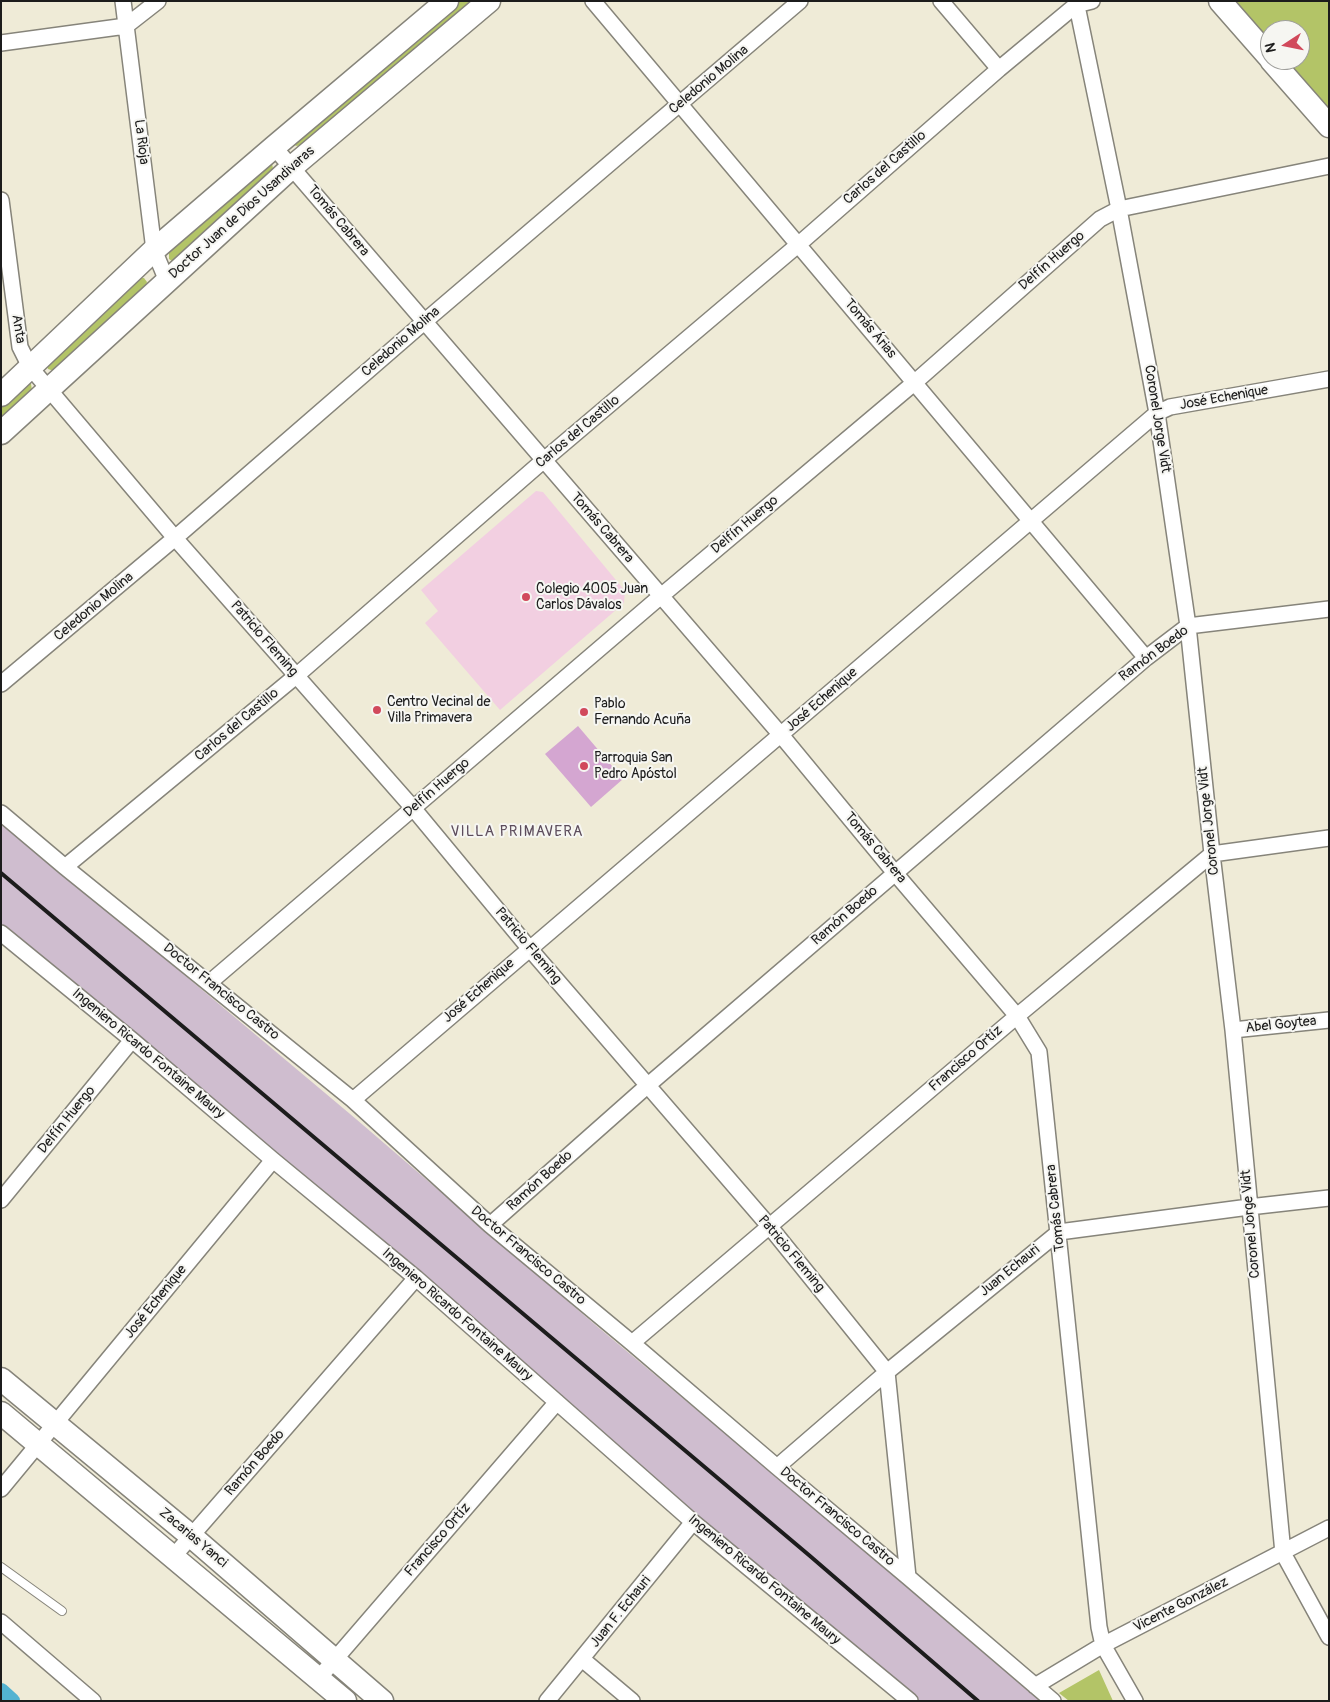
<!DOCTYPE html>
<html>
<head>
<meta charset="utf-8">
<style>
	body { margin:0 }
	#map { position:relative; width:1330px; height:1702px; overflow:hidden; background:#efebd7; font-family:Pangolin,sans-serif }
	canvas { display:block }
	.frame { position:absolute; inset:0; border:2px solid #1c1c1c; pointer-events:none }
	.north { position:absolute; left:1260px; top:20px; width:50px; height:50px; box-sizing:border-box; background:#f6f6f2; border:1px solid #9f9f9c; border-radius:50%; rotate:259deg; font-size:14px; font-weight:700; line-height:20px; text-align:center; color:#1c1c1c }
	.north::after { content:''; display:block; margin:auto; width:18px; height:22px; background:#d1495b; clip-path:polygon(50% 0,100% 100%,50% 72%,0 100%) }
</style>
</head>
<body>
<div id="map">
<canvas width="1330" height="1702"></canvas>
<div class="frame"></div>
<div class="north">N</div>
</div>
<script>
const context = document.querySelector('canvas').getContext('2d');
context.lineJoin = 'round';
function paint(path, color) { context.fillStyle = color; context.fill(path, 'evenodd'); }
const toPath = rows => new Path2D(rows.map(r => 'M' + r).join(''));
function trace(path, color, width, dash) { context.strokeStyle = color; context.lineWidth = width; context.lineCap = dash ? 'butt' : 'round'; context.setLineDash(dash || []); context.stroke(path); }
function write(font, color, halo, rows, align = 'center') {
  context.font = font + ' Pangolin,sans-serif'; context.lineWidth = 4; context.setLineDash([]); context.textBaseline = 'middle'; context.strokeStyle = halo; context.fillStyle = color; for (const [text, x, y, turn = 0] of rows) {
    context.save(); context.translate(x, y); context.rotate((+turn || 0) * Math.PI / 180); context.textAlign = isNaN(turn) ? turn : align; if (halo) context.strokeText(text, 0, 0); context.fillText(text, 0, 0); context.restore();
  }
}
paint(toPath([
	[536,491,543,492,625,591,624,603,500,710,425,623,438,611,421,590]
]), '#f2cfe1');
paint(toPath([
	[1,821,356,1119,599,1328,1045,1701,905,1701,1,934]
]), '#cfbdcf');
paint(toPath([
	[457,1,473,1,302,144,297,146,294,145,292,142],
	[1229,1,1329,1,1329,113,1281,60,1300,60,1300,30,1270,30,1270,47],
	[272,163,273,169,175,260,172,261,169,259,169,251],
	[140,278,144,278,147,282,145,288,54,371,48,369,47,366],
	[28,383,31,384,32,390,1,419,1,406],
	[1099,1670,1113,1701,1069,1701,1059,1693]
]), '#b3c467');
trace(toPath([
	[1,1691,12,1701]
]), '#53b3d1', 16);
paint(toPath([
	[578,726,623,779,591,807,545,754]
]), '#d4a6d1');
const lane = toPath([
	[1,1567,62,1611]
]);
const street = toPath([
	[123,1,154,250,167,281],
	[593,1,1146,658],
	[941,1,999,69],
	[1076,1,1119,209,1157,413,1188,626,1212,854,1233,1030,1283,1553,1329,1637],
	[1,43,126,26,158,1],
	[274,147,781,735,895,873,1017,1016,1039,1052,1099,1627,1103,1645,1135,1701],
	[1,200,20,347,30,367,175,538,413,808,529,948,770,1227,887,1372,908,1577],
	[1,684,175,538,424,322,800,1],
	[1,813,65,867,353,1100,490,1225,632,1343,777,1467,908,1577,1053,1701],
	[65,867,296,676,544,460,799,244,999,69,1076,5,1092,1],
	[1,933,132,1040,273,1160,416,1278,693,1522,910,1701],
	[209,983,661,596,914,383,1100,219,1119,209,1329,166],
	[1233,1030,1329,1020],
	[353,1100,1157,413,1170,407,1329,379],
	[1,1200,132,1040],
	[490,1225,647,1086,1146,658,1188,626,1329,609],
	[632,1343,1017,1016,1212,854,1329,838],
	[777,1467,887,1372,1059,1232,1249,1207,1329,1198],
	[1,1489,273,1160],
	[173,1557,416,1278],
	[1,1622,93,1701],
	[582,1659,632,1701],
	[318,1679,557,1402],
	[1035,1686,1103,1645,1329,1528],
	[547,1701,693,1522]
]);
const secondary = toPath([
	[1220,1,1270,58],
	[1271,60,1329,126],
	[1,395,154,250,274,147,447,1],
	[1,433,292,167,489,1],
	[1,1379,191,1536,382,1701],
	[1,1413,345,1701]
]);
trace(lane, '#86847a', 10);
trace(street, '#86847a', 18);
trace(secondary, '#86847a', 25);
trace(lane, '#fff', 8);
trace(street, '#fff', 15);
trace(secondary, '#fff', 22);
trace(toPath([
	[1,873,810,1556,978,1701]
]), '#1c1c1c', 4);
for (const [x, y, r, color] of [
	[526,597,5,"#d1495b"],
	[377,710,5,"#d1495b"],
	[584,712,5,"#d1495b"],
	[584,766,5,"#d1495b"]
]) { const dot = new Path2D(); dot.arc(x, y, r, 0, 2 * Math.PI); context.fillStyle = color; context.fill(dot); trace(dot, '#f6f6f2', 2); }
write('14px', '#1c1c1c', '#f6f6f2', [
	["Celedonio Molina",709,80,-40],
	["La Rioja",141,142,83],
	["Carlos del Castillo",885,168,-41],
	["Doctor Juan de Dios Usandivaras",242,213,-42],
	["Tomás Cabrera",338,221,50],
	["Delfín Huergo",1052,261,-41],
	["Anta",18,329,81],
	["Tomás Árias",870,329,50],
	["Celedonio Molina",401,342,-41],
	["José Echenique",1224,398,-10],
	["Coronel Jorge Vidt",1157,419,81],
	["Carlos del Castillo",578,432,-40],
	["Delfín Huergo",745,525,-40],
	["Tomás Cabrera",602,528,49],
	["Celedonio Molina",94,607,-40],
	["Patricio Fleming",264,639,49],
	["Ramón Boedo",1154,654,-37],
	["José Echenique",822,700,-41],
	["Carlos del Castillo",237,725,-40],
	["Delfín Huergo",437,788,-41],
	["Coronel Jorge Vidt",1209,821,-96],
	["Tomás Cabrera",875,848,50],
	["Ramón Boedo",845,916,-41],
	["Patricio Fleming",528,946,50],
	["José Echenique",479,991,-41],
	["Doctor Francisco Castro",221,992,39],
	["Abel Goytea",1281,1025,-6],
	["Ingeniero Ricardo Fontaine Maury",148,1054,40],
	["Francisco Ortíz",966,1059,-41],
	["Delfín Huergo",67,1120,-51],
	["Ramón Boedo",540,1181,-42],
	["Tomás Cabrera",1056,1208,-96],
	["Coronel Jorge Vidt",1251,1224,-95],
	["Patricio Fleming",791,1254,50],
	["Doctor Francisco Castro",528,1256,40],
	["Juan Echauri",1010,1271,-39],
	["José Echenique",156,1302,-51],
	["Ingeniero Ricardo Fontaine Maury",457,1315,41],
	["Ramón Boedo",255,1463,-49],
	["Doctor Francisco Castro",837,1517,40],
	["Zacarias Yanci",193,1538,40],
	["Francisco Ortíz",438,1540,-49],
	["Ingeniero Ricardo Fontaine Maury",764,1580,40],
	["Vicente González",1181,1605,-27],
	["Juan F. Echauri",621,1612,-51]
]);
write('14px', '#1c1c1c', '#f6f6f2', [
	["Colegio 4005 Juan",536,589],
	["Carlos Dávalos",536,605],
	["Centro Vecinal de",387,702],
	["Villa Primavera",387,718],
	["Pablo",594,704],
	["Fernando Acuña",594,720],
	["Parroquia San",594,758],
	["Pedro Apóstol",594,774]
], 'left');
context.letterSpacing = '1px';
write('15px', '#5c4c5b', '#f6f6f2', [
	["VILLA PRIMAVERA",517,832]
]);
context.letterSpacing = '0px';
</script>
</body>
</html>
